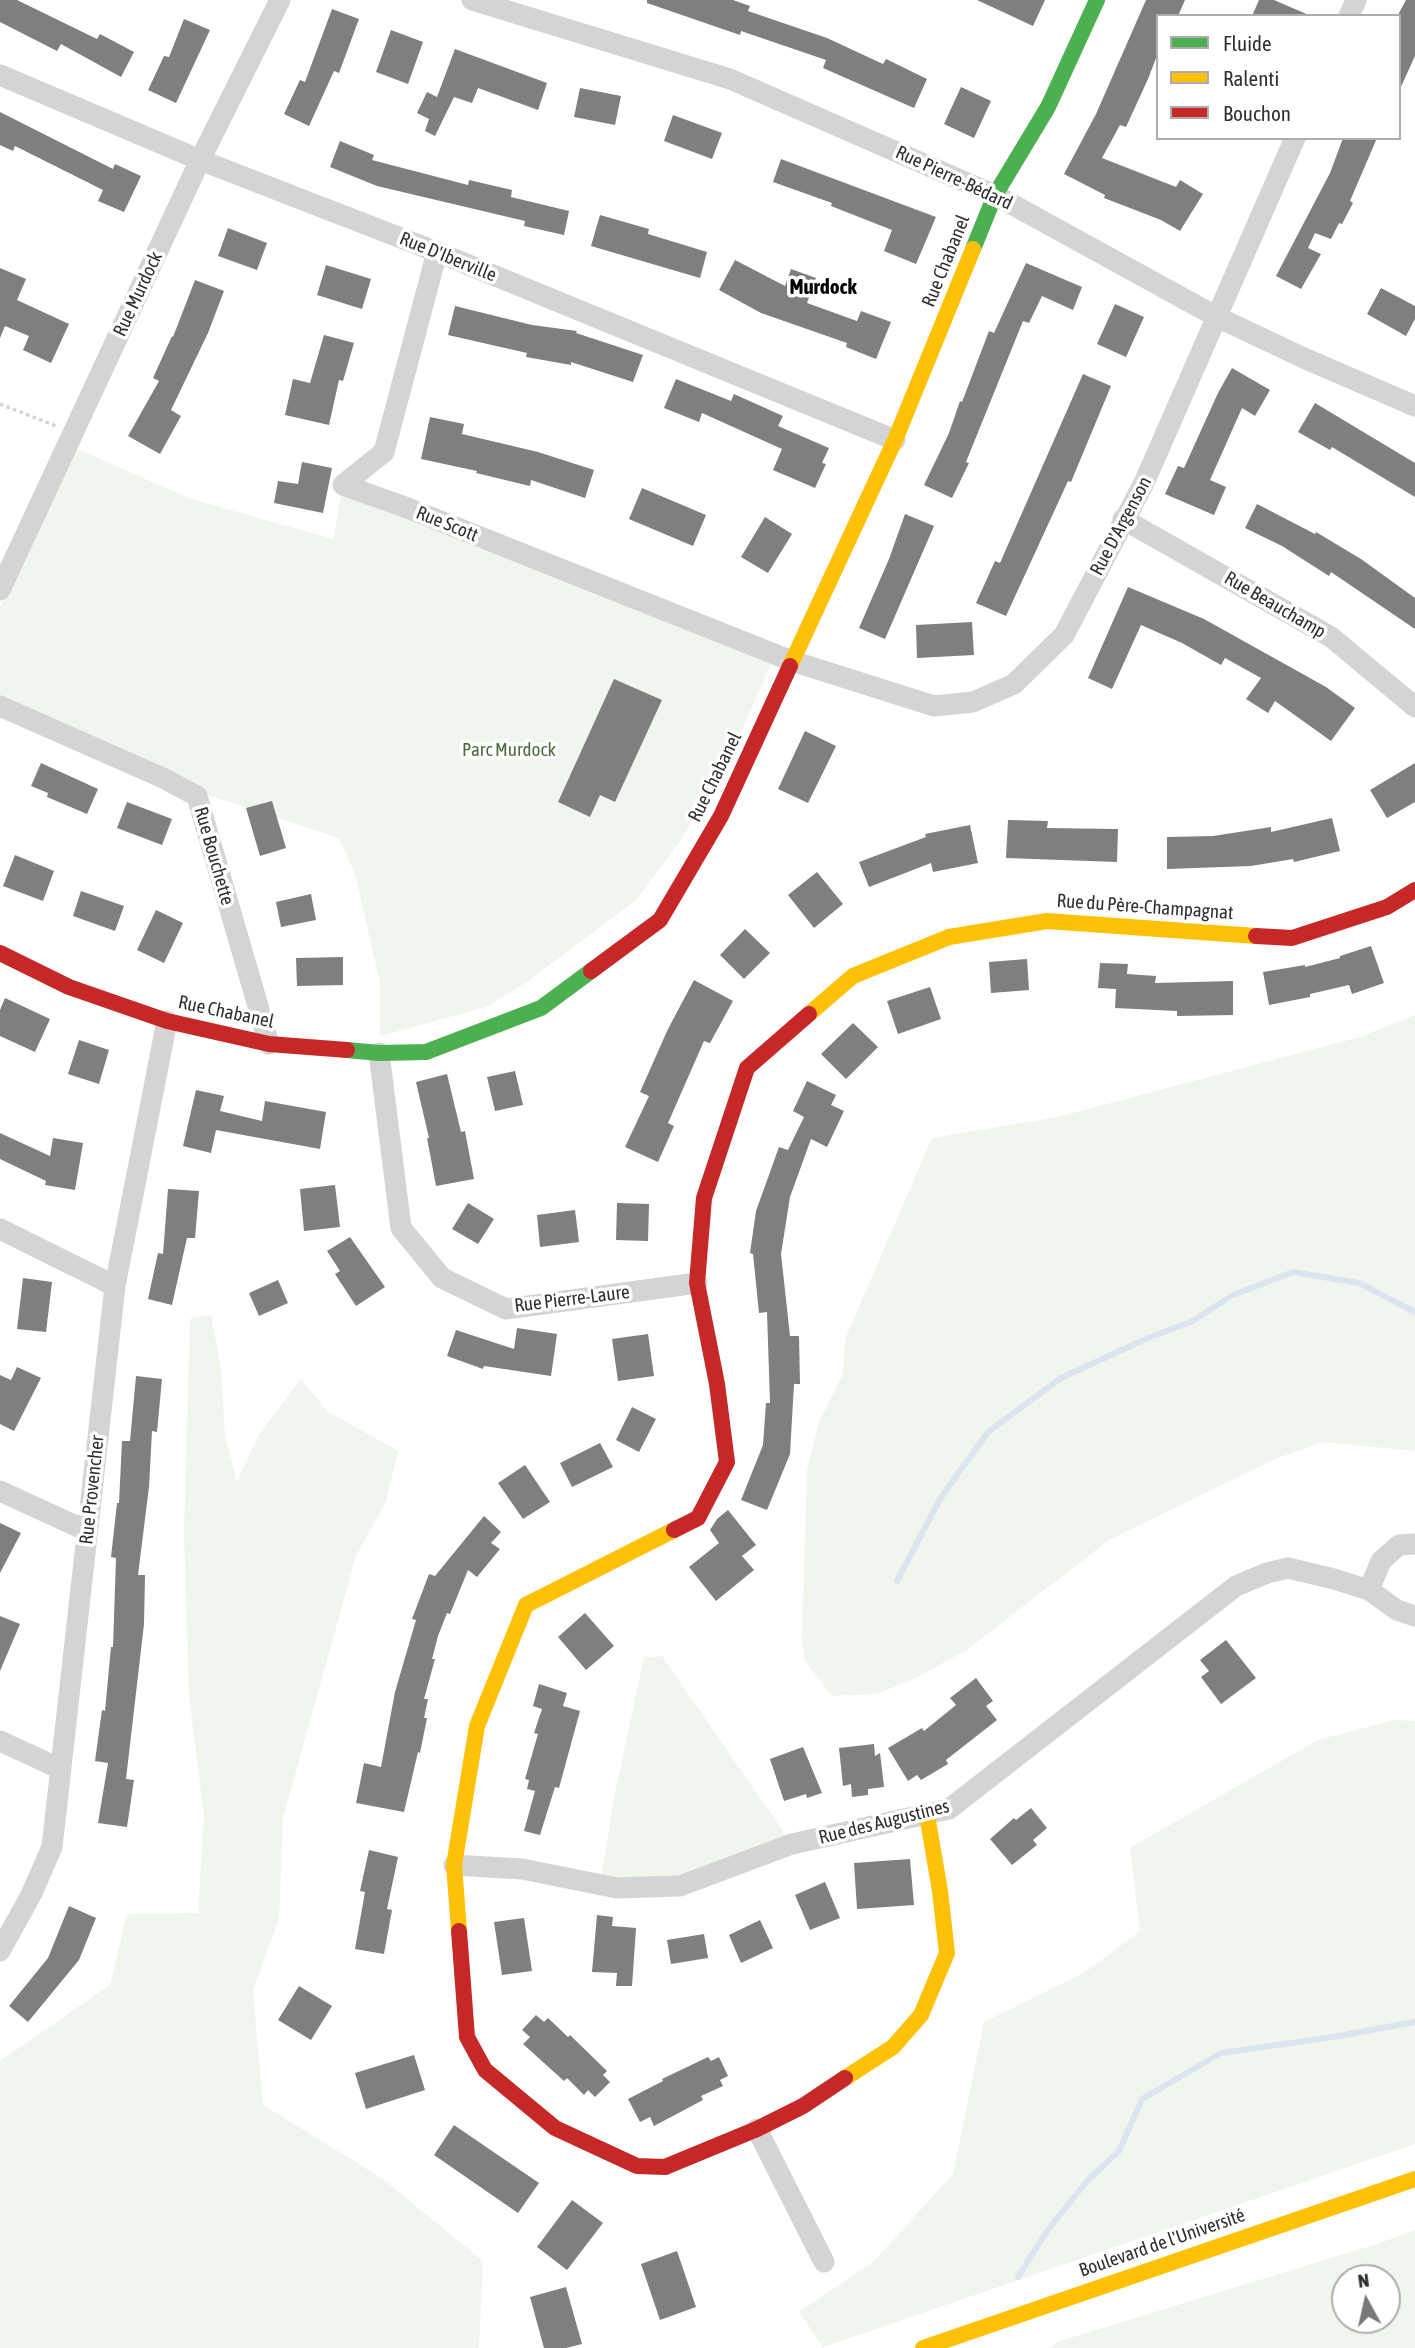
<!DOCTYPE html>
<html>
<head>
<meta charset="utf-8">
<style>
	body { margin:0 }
	#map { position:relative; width:1415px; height:2348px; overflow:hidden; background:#fff; font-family:"Asap Condensed",sans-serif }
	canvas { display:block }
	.legend { position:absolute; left:1156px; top:14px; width:245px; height:126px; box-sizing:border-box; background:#fff; border:2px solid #acacac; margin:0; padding:9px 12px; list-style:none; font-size:21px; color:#303030 }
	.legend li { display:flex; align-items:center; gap:14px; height:35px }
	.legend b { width:35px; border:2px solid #acacac }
	.north { position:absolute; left:1331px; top:2264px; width:70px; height:70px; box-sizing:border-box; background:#fff; border:2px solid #acacac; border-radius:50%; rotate:352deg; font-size:19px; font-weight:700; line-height:28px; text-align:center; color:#303030 }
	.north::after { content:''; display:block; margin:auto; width:24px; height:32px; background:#787878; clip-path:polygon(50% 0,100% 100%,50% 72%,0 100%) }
</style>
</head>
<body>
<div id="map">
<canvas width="1415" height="2348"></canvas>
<ul class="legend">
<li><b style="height:9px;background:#4caf50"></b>Fluide</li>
<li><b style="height:9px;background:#ffc107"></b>Ralenti</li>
<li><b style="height:9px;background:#c62828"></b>Bouchon</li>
</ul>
<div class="north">N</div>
</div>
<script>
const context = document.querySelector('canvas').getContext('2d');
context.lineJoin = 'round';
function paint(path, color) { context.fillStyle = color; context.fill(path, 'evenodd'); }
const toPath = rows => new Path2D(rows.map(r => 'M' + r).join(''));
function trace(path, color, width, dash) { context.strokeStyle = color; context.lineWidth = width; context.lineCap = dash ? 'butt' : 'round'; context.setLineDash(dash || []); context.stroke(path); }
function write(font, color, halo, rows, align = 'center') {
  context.font = font + ' "Asap Condensed",sans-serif'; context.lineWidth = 7; context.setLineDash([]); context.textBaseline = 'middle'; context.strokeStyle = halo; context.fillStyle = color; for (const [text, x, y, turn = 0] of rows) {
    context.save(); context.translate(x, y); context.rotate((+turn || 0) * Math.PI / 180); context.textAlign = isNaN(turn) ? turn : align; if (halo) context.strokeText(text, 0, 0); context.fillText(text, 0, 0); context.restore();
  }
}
paint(toPath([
	[70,446,191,499,333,539,343,485,774,657,724,772,678,844,636,900,527,982,486,1007,380,1036,380,982,355,874,339,838,156,778,0,707,0,607],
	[1415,1015,1415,1451,1323,1442,1275,1459,1109,1540,968,1649,916,1678,877,1694,832,1696,805,1661,802,1638,807,1470,819,1422,843,1374,845,1339,932,1138,1058,1117,1360,1037],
	[211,1315,221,1369,225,1436,237,1481,258,1436,301,1379,327,1411,398,1451,385,1504,356,1556,283,1818,279,1918,253,1991,263,2105,383,2179,483,2261,479,2348,0,2348,0,2061,110,1985,127,1914,198,1913,204,1816,189,1696,184,1534,190,1319],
	[662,1656,792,1844,680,1886,600,1885,613,1803,644,1657],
	[1394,1720,1415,1721,1415,2144,823,2347,799,2312,873,2262,953,2174,984,2022,1084,1973,1140,1931,1130,1848,1318,1740],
	[1415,2230,1415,2348,1050,2348,1057,2342,1377,2244],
	[1345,2278,1387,2278,1387,2320,1345,2320]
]), '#f0f5ed');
trace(toPath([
	[897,1581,940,1499,988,1432,1061,1378,1150,1337,1191,1322,1233,1295,1293,1272,1359,1283,1415,1312],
	[1018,2277,1047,2231,1087,2181,1119,2151,1142,2099,1221,2053,1333,2037,1415,2022]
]), '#dbe5f0', 6);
paint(toPath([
	[0,0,17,0,97,39,100,34,134,52,121,77,61,44,57,51,0,22],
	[647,0,733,0,750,6,748,11,827,38,883,64,886,59,927,79,914,108,823,68,826,60,741,31,740,35,647,3],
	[977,0,1045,0,1033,26],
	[1146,0,1185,0,1178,16,1158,16,1158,53,1148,79,1126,127,1120,125,1102,158,1176,187,1180,180,1203,194,1180,231,1161,220,1104,198,1105,195,1064,174,1096,114],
	[1259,0,1274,0,1311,16,1252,16],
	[1406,0,1415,0,1415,56,1399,91,1399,13],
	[332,9,359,19,339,73,334,71,309,126,284,114,300,80,305,82],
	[184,19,210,30,176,103,148,90,164,56,169,57],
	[391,30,423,42,408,84,376,72],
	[455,49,547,83,538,110,478,88,472,103,454,97,435,136,425,131,429,119,417,113,427,92,437,97],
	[961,87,991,101,974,138,944,124],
	[580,88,621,96,615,125,574,117],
	[0,112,113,169,115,164,141,176,124,212,98,201,103,190,15,146,13,151,0,145],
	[673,115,722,133,712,159,664,141],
	[1343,138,1377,138,1350,201,1353,203,1342,224,1339,223,1331,239,1315,233,1308,248,1321,254,1301,289,1276,276,1330,173],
	[340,141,374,155,372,160,468,185,469,180,512,190,511,197,569,211,564,235,524,226,525,221,377,186,330,167],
	[781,159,936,217,916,264,884,251,892,230,831,206,832,203,773,182],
	[600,215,649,229,648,234,707,252,700,278,591,246],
	[228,228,267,243,257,270,218,256],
	[735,260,785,286,791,269,816,278,807,303,857,321,861,311,891,322,876,359,846,347,847,343,761,313,719,290],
	[1026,263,1082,287,1073,310,1042,296,1029,323,1023,321,966,462,969,463,952,498,924,485,949,433,960,401,962,402,989,331,994,333],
	[326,265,371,279,362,309,317,295],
	[0,268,26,279,17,300,69,324,51,363,23,350,29,336,5,326,0,338],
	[195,280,224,291,208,333,171,410,181,416,160,454,128,436,159,381,153,378,172,336,173,337],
	[1381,288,1415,306,1415,319,1406,336,1367,314],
	[1115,304,1144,317,1126,357,1097,344],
	[455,306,532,325,577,331,576,333,643,355,633,382,571,362,571,365,526,357,527,353,448,335],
	[324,335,354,343,343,381,339,380,329,425,285,415,293,379,310,383],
	[1232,368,1270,390,1255,416,1242,408,1210,480,1226,487,1214,515,1165,494,1178,466,1184,468,1218,393],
	[1083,374,1111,386,1071,482,1068,481,1006,616,976,603,995,561,1000,563],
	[676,379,731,401,734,394,783,416,778,426,829,448,822,463,826,464,815,488,773,470,782,449,702,413,699,422,664,408],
	[1315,403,1415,463,1415,497,1332,447,1330,450,1298,432],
	[430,417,464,424,462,434,538,452,594,470,585,498,531,480,530,486,476,473,477,471,421,459],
	[302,462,332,468,323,513,274,503,278,481,298,484],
	[642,488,706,515,693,546,629,519],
	[1257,504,1315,534,1316,532,1361,559,1415,598,1415,629,1331,572,1329,576,1282,546,1245,528],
	[905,514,934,526,885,639,859,628,889,559],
	[765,517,792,534,768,573,741,557],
	[1128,587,1204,619,1326,687,1355,708,1331,741,1275,701,1268,713,1246,699,1261,678,1225,658,1221,665,1182,643,1141,625,1112,689,1088,678],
	[972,622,974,655,917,658,916,625],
	[614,679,662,700,615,802,600,795,590,817,558,802],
	[805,731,836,746,808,803,778,789],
	[41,763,98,789,87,814,47,797,48,793,31,786],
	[1415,763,1415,802,1387,818,1370,790],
	[272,801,286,848,260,856,246,808],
	[127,802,172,819,162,845,117,828],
	[1332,818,1340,851,1294,862,1293,859,1251,866,1167,869,1167,837,1213,836,1271,827,1271,832],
	[1008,820,1048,821,1047,828,1118,829,1117,862,1006,858],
	[970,825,978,863,933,872,931,863,869,887,859,862,926,837,925,834],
	[15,855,54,871,43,901,3,886],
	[817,872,843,904,814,928,788,895],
	[81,891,124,906,115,931,73,916],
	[311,894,316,920,281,927,276,902],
	[156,910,183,923,164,963,137,950],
	[745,929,770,953,744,979,720,955],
	[1371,946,1384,983,1352,994,1349,985,1310,994,1310,997,1269,1005,1263,972,1305,965,1305,967,1340,958,1340,956],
	[343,957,343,985,297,986,296,958],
	[1027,959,1029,990,991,993,989,962],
	[1100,963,1128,964,1127,974,1156,976,1155,983,1233,981,1233,1015,1177,1016,1177,1011,1115,1008,1116,989,1098,988],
	[694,980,733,1001,710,1043,704,1041,668,1123,674,1126,658,1162,625,1147,649,1096,640,1092,668,1029],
	[930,987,941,1019,898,1034,887,1001],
	[5,998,50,1019,35,1052,0,1036,0,1010],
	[853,1023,878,1047,846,1079,821,1054],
	[79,1040,109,1050,99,1084,68,1074],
	[515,1071,523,1105,495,1111,487,1077],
	[447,1074,461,1132,465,1131,474,1179,436,1186,427,1138,429,1138,416,1082],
	[807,1081,836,1095,831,1105,844,1111,827,1147,811,1139,790,1197,781,1254,790,1336,799,1336,800,1384,794,1384,790,1454,767,1510,741,1500,763,1445,766,1403,770,1403,767,1312,759,1313,753,1254,750,1253,756,1211,779,1147,788,1150,804,1117,793,1111],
	[196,1090,224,1096,220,1111,262,1121,265,1101,326,1112,320,1149,216,1130,211,1153,183,1146],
	[0,1133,50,1156,53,1138,83,1143,75,1190,45,1185,46,1181,0,1159],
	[335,1185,340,1227,304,1231,300,1189],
	[168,1189,199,1191,195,1238,187,1238,172,1305,148,1299,158,1253,163,1254],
	[468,1203,494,1219,478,1244,452,1229],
	[617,1203,649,1204,648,1241,616,1240],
	[575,1210,579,1242,540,1247,537,1215],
	[350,1237,385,1287,356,1306,335,1274,340,1271,327,1251],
	[23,1278,52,1282,46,1332,17,1329],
	[278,1280,288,1303,259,1316,249,1293],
	[517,1328,557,1334,551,1376,484,1366,483,1369,447,1356,456,1330,514,1349],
	[648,1334,654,1376,618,1381,612,1339],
	[17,1367,41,1378,14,1431,0,1424,0,1375,11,1380],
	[136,1376,162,1379,157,1432,152,1431,149,1487,138,1575,145,1575,144,1624,126,1779,134,1780,127,1827,98,1823,108,1763,95,1761,102,1710,105,1711,111,1647,113,1647,116,1558,111,1557,117,1503,119,1503,122,1441,130,1441],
	[632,1407,656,1419,639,1452,616,1440],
	[600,1443,613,1467,572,1487,560,1463],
	[525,1465,550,1502,523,1519,498,1483],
	[728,1510,756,1545,742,1556,754,1570,716,1601,689,1567,719,1543,710,1530,717,1519],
	[484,1516,501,1532,491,1543,500,1549,477,1577,468,1570,450,1614,447,1613,438,1636,432,1659,435,1659,424,1699,428,1699,424,1718,427,1718,420,1753,418,1752,404,1812,356,1803,364,1763,381,1767,395,1692,416,1620,412,1619,429,1574,435,1576],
	[0,1523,21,1533,0,1573],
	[585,1613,614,1646,586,1670,558,1637],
	[0,1616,20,1624,0,1671],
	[1226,1640,1256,1678,1221,1704,1201,1677,1209,1671,1200,1660],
	[976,1678,993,1701,986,1706,997,1720,946,1760,948,1764,921,1780,917,1775,908,1781,888,1748,922,1728,924,1731,956,1705,950,1698],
	[539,1684,567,1693,563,1706,580,1711,559,1788,555,1787,540,1835,524,1831,535,1791,527,1789,529,1780,525,1779,538,1734,534,1733,542,1709,533,1706],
	[874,1744,875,1756,880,1753,884,1787,868,1789,868,1795,852,1797,851,1784,843,1786,839,1748],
	[803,1747,822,1793,807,1798,806,1794,784,1801,770,1759],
	[1031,1808,1047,1828,1033,1840,1037,1845,1012,1865,990,1839,1014,1818,1016,1820],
	[369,1850,398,1857,387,1909,392,1910,384,1954,355,1949,365,1892,360,1891],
	[910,1859,914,1905,857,1909,854,1863],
	[825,1882,840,1918,810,1930,795,1895],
	[69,1906,96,1918,79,1960,28,2022,9,2006,48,1958],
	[597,1915,613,1917,612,1926,636,1928,632,1986,616,1986,617,1973,592,1972],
	[524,1918,532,1971,502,1975,494,1922],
	[760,1920,773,1948,741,1963,729,1935],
	[704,1934,708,1958,671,1964,667,1940],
	[299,1986,332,2006,311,2040,278,2020],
	[536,2015,544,2022,548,2018,568,2037,570,2035,607,2071,603,2075,610,2082,595,2097,588,2090,584,2095,567,2078,564,2081,523,2044,530,2037,522,2030],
	[414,2055,425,2090,366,2109,355,2073],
	[708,2057,711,2061,719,2057,728,2076,720,2080,723,2086,701,2096,703,2100,654,2126,650,2117,640,2122,628,2099,663,2081,662,2079],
	[454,2125,539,2183,518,2213,434,2155],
	[572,2200,603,2223,567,2270,537,2247],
	[677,2251,696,2307,660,2320,641,2264],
	[566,2287,582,2344,566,2348,544,2348,530,2297]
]), '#7f7f7f');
trace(toPath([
	[0,404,56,426]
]), '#d4d4d4', 3.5, [3.5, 3.5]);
trace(toPath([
	[472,0,730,79,995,195,1217,317,1306,359,1415,406],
	[1349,16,1356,0],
	[0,75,200,160,437,252,895,440],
	[437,252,384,452,343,485,405,507,792,661,934,706,973,702,1014,684,1064,635,1144,483,1295,138],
	[1123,519,1331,637,1415,707],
	[0,590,200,160,280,0],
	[0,706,163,778,197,796,269,1044],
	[379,1053,401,1228,442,1278,506,1309,697,1283],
	[0,1229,115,1286],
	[0,1491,87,1531],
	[1369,1590,1381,1561,1399,1545,1415,1544],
	[0,1741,61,1769],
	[454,1865,522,1869,617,1888,680,1886,792,1844,949,1809,1236,1586,1267,1573,1288,1568,1334,1579,1369,1590,1397,1610,1415,1616],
	[0,1951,31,1895,52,1847,115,1286,167,1021],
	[757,2129,824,2262]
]), '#d4d4d4', 21);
trace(toPath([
	[973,249,995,195,1048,107,1097,0],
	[347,1050,379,1053,426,1052,541,1008,591,971]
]), '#4caf50', 16);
trace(toPath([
	[790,666,895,440,973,249],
	[809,1014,853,976,949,937,1047,921,1256,936],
	[459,1931,454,1865,477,1726,526,1605,674,1530],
	[845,2078,893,2047,921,2015,947,1953,940,1891,927,1815],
	[923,2348,1415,2179]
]), '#ffc107', 16);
trace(toPath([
	[1256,936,1292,938,1387,907,1415,890],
	[0,953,69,987,167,1021,269,1044,347,1050],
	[591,971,660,920,721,816,790,666],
	[674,1530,698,1518,727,1462,717,1384,697,1283,704,1198,747,1068,809,1014],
	[459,1931,467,2037,485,2070,555,2128,637,2166,665,2167,757,2129,803,2106,845,2078]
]), '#c62828', 16);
write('19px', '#303030', '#fff', [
	["Rue Pierre-Bédard",954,178,25],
	["Rue D'Iberville",448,257,22],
	["Rue Chabanel",946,261,-68],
	["Rue Murdock",138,294,-65],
	["Rue Scott",447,524,22],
	["Rue D'Argenson",1121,526,-62],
	["Rue Beauchamp",1275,605,30],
	["Rue Chabanel",715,777,-64],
	["Rue Bouchette",214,856,74],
	["Rue du Père-Champagnat",1145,907,4],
	["Rue Chabanel",226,1012,12],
	["Rue Pierre-Laure",572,1299,-7],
	["Rue Provencher",92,1490,-84],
	["Rue des Augustines",884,1822,-14],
	["Boulevard de l'Université",1162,2243,-19]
]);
write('19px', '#4c693f', '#fff', [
	["Parc Murdock",509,750]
]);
write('bold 21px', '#000', '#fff', [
	["Murdock",823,287]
]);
</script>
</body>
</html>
